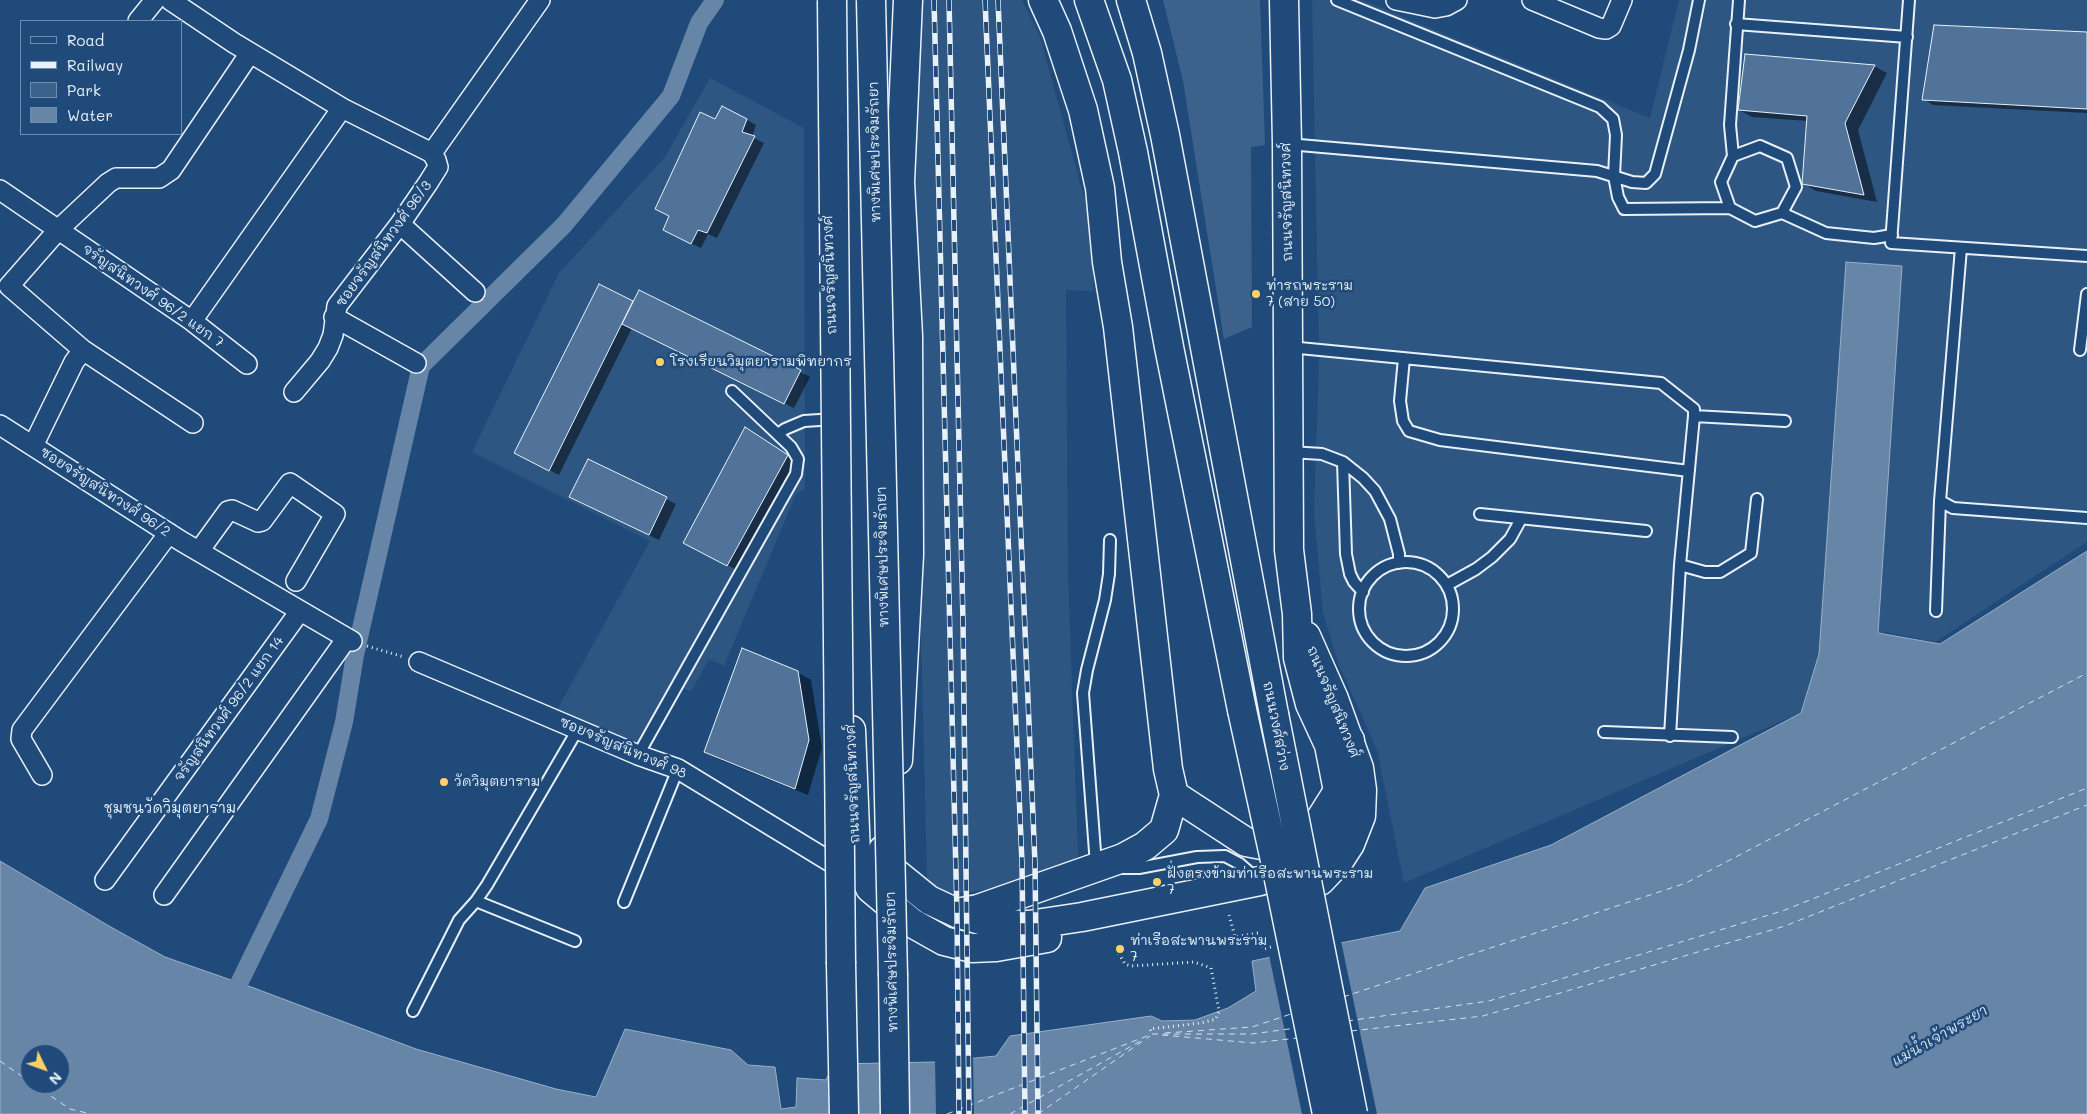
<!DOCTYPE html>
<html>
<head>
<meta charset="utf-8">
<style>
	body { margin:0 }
	#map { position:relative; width:2087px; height:1114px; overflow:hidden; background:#1f4a7a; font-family:Mali,sans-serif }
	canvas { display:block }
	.legend { position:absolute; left:20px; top:20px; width:162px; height:115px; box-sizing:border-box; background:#1f4a7a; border:1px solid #6f8dac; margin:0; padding:6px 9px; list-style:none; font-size:15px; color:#e8f1f8 }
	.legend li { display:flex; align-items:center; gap:10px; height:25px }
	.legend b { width:25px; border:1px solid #6f8dac }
	.north { position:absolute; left:20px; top:1044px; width:50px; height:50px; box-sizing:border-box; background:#1f4a7a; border:1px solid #6f8dac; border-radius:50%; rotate:132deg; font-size:14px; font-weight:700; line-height:20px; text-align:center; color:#e8f1f8 }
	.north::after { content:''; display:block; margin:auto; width:18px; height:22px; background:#ffd166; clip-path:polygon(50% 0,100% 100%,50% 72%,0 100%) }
</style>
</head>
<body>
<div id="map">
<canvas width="2087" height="1114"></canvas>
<ul class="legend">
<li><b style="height:6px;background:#1f4a7a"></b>Road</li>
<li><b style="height:6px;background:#e8f1f8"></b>Railway</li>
<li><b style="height:14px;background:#3c628c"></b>Park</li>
<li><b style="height:14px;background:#6685a7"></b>Water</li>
</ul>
<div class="north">N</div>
</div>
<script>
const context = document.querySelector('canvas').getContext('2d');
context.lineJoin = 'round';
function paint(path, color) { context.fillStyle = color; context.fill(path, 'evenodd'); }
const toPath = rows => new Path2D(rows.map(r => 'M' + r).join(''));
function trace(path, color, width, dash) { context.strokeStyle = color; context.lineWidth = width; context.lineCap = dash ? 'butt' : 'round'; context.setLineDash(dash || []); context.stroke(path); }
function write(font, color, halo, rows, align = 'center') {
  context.font = font + ' Mali,"Playpen Sans Thai",sans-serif'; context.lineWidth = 5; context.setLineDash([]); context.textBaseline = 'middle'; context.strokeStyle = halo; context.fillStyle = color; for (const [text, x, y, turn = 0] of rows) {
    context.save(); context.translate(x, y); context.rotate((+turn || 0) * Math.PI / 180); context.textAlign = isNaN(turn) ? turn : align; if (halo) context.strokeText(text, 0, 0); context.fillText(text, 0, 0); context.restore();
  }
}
paint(toPath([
	[911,0,1022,0,1040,37,1094,234,1093,291,1066,290,1068,573,1078,856,1053,873,1006,887,960,893,941,891,927,882,919,544],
	[1312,0,1362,0,1650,118,1679,0,2087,0,2087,542,1935,642,1885,632,1819,656,1801,713,1404,883,1377,750,1339,665,1323,613,1314,513,1319,357],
	[710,78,804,128,805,489,796,494,724,666,709,659,691,692,680,686,645,748,557,710,650,541,472,452,559,273,665,157]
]), '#2e5683');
paint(toPath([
	[1163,0,1260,0,1265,145,1251,147,1252,327,1224,339,1183,81]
]), '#3c628c');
const water = toPath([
	[1846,262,1902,266,1878,633,1940,644,2087,551,2087,1114,0,1114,0,861,109,926,165,957,254,988,416,1049,556,1089,596,1097,625,1029,731,1050,748,1065,775,1067,781,1109,796,1107,797,1078,826,1080,834,1064,936,1062,996,1056,1010,1036,1151,1016,1162,1021,1195,1020,1228,1008,1256,991,1252,961,1400,931,1425,888,1551,845,1801,713,1819,654,1846,262],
	[30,1054,60,1054,60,1084,30,1084,30,1054]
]);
paint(water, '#6685a7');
trace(water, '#9ab0c7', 1);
paint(toPath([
	[1341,941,1377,1114,1302,1114,1269,955],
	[973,1056,974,1114,936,1114,935,1060]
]), '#1f4a7a');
paint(toPath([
	[2087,33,2087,113,1933,105,1924,99],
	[1874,66,1887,73,1858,130,1877,202,1816,191,1803,183,1808,121,1752,117,1739,110],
	[747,120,756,125,752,137,764,143,717,238,708,234,701,248,674,235,716,121],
	[599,286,634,303,640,292,810,377,794,408,632,328,559,475,526,458],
	[754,434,796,461,737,570,694,548],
	[589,461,676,504,659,540,581,502],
	[797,672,811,680,822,748,808,795,718,759,705,752]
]), '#0007');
trace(toPath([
	[230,1002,319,819,344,722,355,655,421,366,564,225,671,96,699,23,715,0]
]), '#6685a7', 18);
trace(toPath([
	[1343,997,1686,883,2087,673],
	[1347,1021,1489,1001,1785,910,2087,788],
	[1351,1031,1483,1016,1785,926,2087,805],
	[1165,1033,1252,1027,1294,1013],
	[1162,1035,1253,1043,1298,1038],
	[0,1061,30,1082],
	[33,1084,70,1109,91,1114],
	[947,1114,1152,1034,1252,1034,1296,1028],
	[1010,1114,1144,1039],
	[1038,1114,1150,1036]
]), '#d4e1ec', 1, [6, 5]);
const building = toPath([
	[1934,25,2087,32,2087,109,1922,100,1934,25],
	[1745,54,1875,65,1845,123,1864,195,1802,184,1807,116,1738,110,1745,54],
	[722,106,747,119,742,132,755,136,707,233,698,230,691,244,663,230,669,216,655,209,700,112,715,119,722,106],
	[599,284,633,301,549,471,514,453,599,284],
	[639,290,801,370,784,404,622,324,639,290],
	[745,427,788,455,727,566,683,543,745,427],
	[588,459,667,497,649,535,569,497,588,459],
	[742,648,798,671,809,740,795,789,704,752,742,648]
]);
paint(building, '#517399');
trace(building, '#e8f1f8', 1);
const lane = toPath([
	[1337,0,1600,107,1613,119,1616,135,1614,176,1618,197,1624,209,1730,208],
	[1909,0,1891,243,2087,256],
	[1736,24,1907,37],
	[1288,144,1597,171,1632,182,1646,183,1655,174,1689,50,1699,0],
	[1760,146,1787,158,1796,187,1782,213,1755,221,1730,208,1721,182,1733,156,1760,146],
	[1733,156,1730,125,1739,0],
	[1782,213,1826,233,1874,238,1892,235],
	[1289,347,1661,383,1694,409,1694,416,1785,421],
	[2080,350,2087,294],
	[1404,358,1400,401,1403,421,1409,431,1440,440,1689,471],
	[778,434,785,429,804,421,835,419],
	[1290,452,1322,454,1343,462,1363,478,1375,491,1390,519,1399,554,1399,563],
	[1343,462,1346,554,1350,574,1354,582,1363,592],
	[1940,501,1953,508,2087,518],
	[1480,514,1646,531],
	'1359 609a47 47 0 1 1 94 0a47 47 0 1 1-94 0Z',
	[1680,565,1705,572,1720,572,1751,553,1757,499],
	[1447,585,1476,569,1492,557,1510,539,1521,519],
	[1936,611,1940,501,1961,248],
	[1604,732,1732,737],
	[1670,736,1680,565,1694,416],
	[638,755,796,474,798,459,791,447,732,391],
	[1096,865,1083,693,1087,670,1105,600,1109,574,1110,540],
	[1120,868,1139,868,1197,857,1225,856,1240,864,1257,879],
	[476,901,575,941],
	[624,902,678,769],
	[413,1011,459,920,476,901,487,885,578,729]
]);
const street = toPath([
	[170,0,234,43,342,108,432,153,436,160,438,167,428,183,400,224,337,306,333,335,328,348,320,361,294,392],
	[1396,0,1435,8,1446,6,1457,0],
	[1532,0,1599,28,1606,29,1611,26,1622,0],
	[138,21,155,0],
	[432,153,540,0],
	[0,190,192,321,247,364],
	[400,224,475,292],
	[334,317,416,363],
	[192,321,342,108],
	[83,350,193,423],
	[0,425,181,541,352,641],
	[33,446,74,362,83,350,9,286,59,229,108,183,116,178,159,178,171,170,250,53],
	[199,551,228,511,232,510,258,522,262,521,290,483,335,514,296,581],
	[419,662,638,755,678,769,847,872],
	[42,775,21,739,22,730,169,533],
	[105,880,300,611],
	[164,895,347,638]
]);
const secondary = toPath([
	[851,730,856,855,870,888,912,923,944,941,972,948,996,947,1047,938],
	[883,850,892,870,929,900,957,913,994,924,1029,925,1082,917,1260,881,1297,867,1319,848,1333,829,1338,810,1338,791,1329,745,1310,704,1298,658,1297,614,1289,550,1287,144,1284,0],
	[1285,892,1320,881,1339,861,1350,844,1361,816,1362,790,1359,768,1334,699,1306,636]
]);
const primary = toPath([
	[1089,0,1117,80,1133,152,1169,347,1242,710],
	[1131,0,1147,53,1165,135,1274,714]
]);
const highway = toPath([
	[898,760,909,555,908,336,900,182,908,0],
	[1174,795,1246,842,1288,850,1305,838,1316,826,1338,791,1346,769,1350,740],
	[957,913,978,909,1123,858,1145,846,1164,830,1174,795,1168,769,1118,327,1107,262,1100,188,1083,110,1057,31,1043,0],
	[841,964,844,1114],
	[893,976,895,1114]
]);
trace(lane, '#e8f1f8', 14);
trace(street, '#e8f1f8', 22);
trace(secondary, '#e8f1f8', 31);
trace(primary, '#e8f1f8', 31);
trace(highway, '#e8f1f8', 31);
trace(toPath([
	[367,646,404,657],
	[1229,915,1235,937,1258,933,1263,949,1271,947],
	[1116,949,1125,964,1131,966,1194,962,1211,968,1219,1011,1216,1019,1201,1023,1150,1029,1152,1034]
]), '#e8f1f8', 3, [1, 4]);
trace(lane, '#1f4a7a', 10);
trace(street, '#1f4a7a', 19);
trace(secondary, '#1f4a7a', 28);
trace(primary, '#1f4a7a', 28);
trace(highway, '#1f4a7a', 28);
const rail = toPath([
	[934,0,957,913,959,1114],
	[949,0,963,622,969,1114],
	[985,0,1022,863,1025,1114],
	[998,0,1035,863,1038,1114]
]);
trace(rail, '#e8f1f8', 5.5);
trace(rail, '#1f4a7a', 4, [11]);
const primaryBridge = toPath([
	[1242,710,1276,865,1327,1114],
	[1274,714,1353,1114]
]);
const highwayBridge = toPath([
	[832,0,841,964],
	[871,0,893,976]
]);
trace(primaryBridge, '#e8f1f8', 31, []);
trace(highwayBridge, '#e8f1f8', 31, []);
trace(primaryBridge, '#1f4a7a', 28);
trace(highwayBridge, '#1f4a7a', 28);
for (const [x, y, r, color] of [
	[1256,294,5,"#ffd166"],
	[660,362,5,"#ffd166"],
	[444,782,5,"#ffd166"],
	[1157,882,5,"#ffd166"],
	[1120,949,5,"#ffd166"]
]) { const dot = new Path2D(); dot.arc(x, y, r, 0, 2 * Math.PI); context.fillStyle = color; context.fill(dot); trace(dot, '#1f4a7a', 2); }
write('14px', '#e8f1f8', '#1f4a7a', [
	["ทางพิเศษประจิมรัถยา",875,152,-91],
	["ถนนจรัญสนิทวงศ์",1287,202,-91],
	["ซอยจรัญสนิทวงศ์ 96/3",384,244,-54],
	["ถนนจรัญสนิทวงศ์",830,275,-92],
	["จรัญสนิทวงศ์ 96/2 แยก 7",153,296,35],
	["ซอยจรัญสนิทวงศ์ 96/2",105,492,33],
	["ทางพิเศษประจิมรัถยา",883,557,-91],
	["ถนนจรัญสนิทวงศ์",1333,702,68],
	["จรัญสนิทวงศ์ 96/2 แยก 14",229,709,-54],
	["ถนนวงศ์สว่าง",1276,726,79],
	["ซอยจรัญสนิทวงศ์ 98",623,748,23],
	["ถนนจรัญสนิทวงศ์",853,784,-92],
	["ทางพิเศษประจิมรัถยา",892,962,-91]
]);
write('14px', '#e8f1f8', '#1f4a7a', [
	["ท่ารถพระราม",1266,286],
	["7 (สาย 50)",1266,302],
	["โรงเรียนวิมุตยารามพิทยากร",670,362],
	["วัดวิมุตยาราม",454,782],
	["ฝั่งตรงข้ามท่าเรือสะพานพระราม",1167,874],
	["7",1167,890],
	["ท่าเรือสะพานพระราม",1130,941],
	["7",1130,957]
], 'left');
write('15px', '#e8f1f8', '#1f4a7a', [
	["ชุมชนวัดวิมุตยาราม",170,808]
]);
write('italic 15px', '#d4e1ec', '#1f4a7a', [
	["แม่น้ำเจ้าพระยา",1940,1036,-30]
]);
</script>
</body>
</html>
